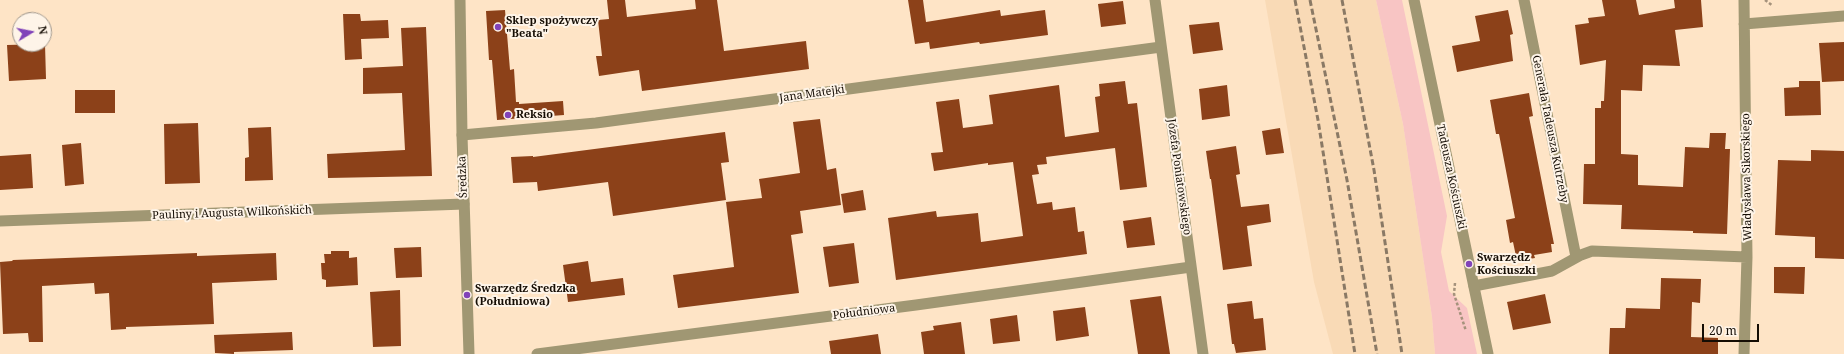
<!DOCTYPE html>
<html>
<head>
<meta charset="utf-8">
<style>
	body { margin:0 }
	#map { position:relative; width:1844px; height:354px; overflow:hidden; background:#fee4c6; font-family:"Noto Serif",serif }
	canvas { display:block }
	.north { position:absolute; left:12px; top:12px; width:40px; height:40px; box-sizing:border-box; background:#fef4e8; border:1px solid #a1988d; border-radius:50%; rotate:80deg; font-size:11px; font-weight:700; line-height:16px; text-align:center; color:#150d04 }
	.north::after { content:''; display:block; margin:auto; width:14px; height:18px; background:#8143b9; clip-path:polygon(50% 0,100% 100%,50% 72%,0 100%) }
	.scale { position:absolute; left:1702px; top:324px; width:57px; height:18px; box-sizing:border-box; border:2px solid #150d04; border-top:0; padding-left:5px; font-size:12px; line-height:14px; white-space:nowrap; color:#150d04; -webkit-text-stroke:3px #fef4e8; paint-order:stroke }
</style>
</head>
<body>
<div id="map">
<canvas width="1844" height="354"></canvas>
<div class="north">N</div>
<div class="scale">20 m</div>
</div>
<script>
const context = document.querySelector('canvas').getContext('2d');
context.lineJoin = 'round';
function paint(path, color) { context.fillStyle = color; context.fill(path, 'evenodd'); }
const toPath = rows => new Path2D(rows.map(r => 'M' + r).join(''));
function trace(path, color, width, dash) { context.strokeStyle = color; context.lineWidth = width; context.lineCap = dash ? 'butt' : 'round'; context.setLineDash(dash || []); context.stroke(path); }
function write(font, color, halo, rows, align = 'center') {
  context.font = font + ' "Noto Serif",serif'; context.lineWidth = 4; context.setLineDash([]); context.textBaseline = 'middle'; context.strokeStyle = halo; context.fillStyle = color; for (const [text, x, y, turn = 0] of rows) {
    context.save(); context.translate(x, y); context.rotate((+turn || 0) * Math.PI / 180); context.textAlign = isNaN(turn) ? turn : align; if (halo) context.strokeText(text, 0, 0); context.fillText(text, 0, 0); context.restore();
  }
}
paint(toPath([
	[1265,0,1376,0,1403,124,1432,317,1435,354,1333,354,1314,282]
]), '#f9dab6');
paint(toPath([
	[1376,0,1402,0,1447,216,1441,252,1449,291,1467,308,1477,354,1435,354,1432,317,1403,124]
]), '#f8c5c4');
paint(toPath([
	[607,0,625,0,627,17,696,9,695,0,717,0,724,51,806,41,809,69,642,91,639,70,599,76,596,56,602,56,598,20,609,19],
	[908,0,923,0,926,22,1000,10,1001,16,1045,10,1048,35,980,44,979,42,930,49,929,42,915,44],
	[1602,0,1636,0,1639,15,1675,8,1674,0,1701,0,1703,27,1675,30,1680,66,1643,65,1642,91,1621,90,1621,154,1638,155,1638,185,1683,187,1685,147,1709,148,1710,133,1726,133,1725,149,1730,149,1727,234,1693,233,1693,231,1621,229,1622,205,1583,204,1584,164,1595,164,1595,108,1601,108,1601,101,1604,101,1606,60,1580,65,1575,25,1589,23,1588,18,1605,16],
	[1123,1,1126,24,1101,27,1098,4],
	[505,10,510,70,514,69,516,102,519,102,519,104,563,101,564,115,497,120,492,60,489,60,486,11],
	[1508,10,1513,34,1510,35,1513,61,1457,72,1452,46,1480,41,1475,16],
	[343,14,360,14,361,21,388,20,389,38,361,39,362,59,345,60],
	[1219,22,1223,50,1193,54,1189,25],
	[426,27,432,176,328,178,327,154,405,150,402,93,363,94,363,68,403,66,401,28],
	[1844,42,1844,81,1822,82,1819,43],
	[45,44,46,79,9,81,7,45],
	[1125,81,1128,104,1137,103,1147,187,1120,190,1115,148,1046,157,1047,164,1037,165,1039,174,1032,175,1037,204,1052,202,1053,210,1075,207,1078,232,1084,231,1087,254,896,280,888,218,936,211,937,217,978,213,981,242,1023,236,1013,162,988,165,988,163,934,171,931,153,943,152,936,102,959,99,963,128,993,124,989,95,1059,85,1065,137,1099,132,1095,97,1100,96,1099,84],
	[1799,81,1820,81,1821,115,1785,116,1784,88,1799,87],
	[1227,85,1230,116,1202,120,1199,89],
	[75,90,115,90,115,113,75,113],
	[1529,93,1533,116,1529,117,1554,244,1551,244,1552,252,1534,255,1535,258,1517,261,1513,242,1510,243,1506,220,1515,218,1499,134,1496,134,1490,100],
	[820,119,827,170,836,168,841,205,800,211,803,233,791,235,799,293,678,308,673,275,734,267,726,202,762,198,759,179,800,173,793,122],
	[198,123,200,183,165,184,164,124],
	[271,127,273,180,245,181,245,158,249,157,248,128],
	[1280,128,1284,153,1266,155,1262,131],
	[725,132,729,162,721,163,726,200,613,216,608,182,538,191,537,182,513,183,511,157,533,156,533,157],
	[81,143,84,184,65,186,62,145],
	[1236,146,1240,174,1236,175,1241,207,1269,204,1271,222,1247,226,1252,266,1223,270,1211,179,1210,179,1206,151],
	[1811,150,1844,151,1844,259,1815,258,1815,237,1775,235,1778,160,1811,161],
	[31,154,33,188,0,190,0,156],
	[863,190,866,210,844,213,841,194],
	[1151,217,1155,245,1127,248,1123,221],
	[854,243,859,283,829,287,823,247],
	[421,247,422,277,396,278,394,248],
	[331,251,349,251,349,258,357,257,358,285,326,287,326,280,322,279,321,263,325,263,324,254,331,254],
	[197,253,197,256,276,253,277,280,212,283,214,324,126,327,126,329,111,330,109,293,95,294,94,283,42,286,43,342,29,342,28,333,3,334,0,262,12,261,13,260],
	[588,261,591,282,623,278,625,295,568,302,563,265],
	[1774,267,1805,267,1804,294,1774,293],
	[1661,278,1701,279,1700,303,1692,302,1691,337,1718,338,1718,354,1609,354,1610,328,1625,328,1626,308,1660,309],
	[400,290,401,346,373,347,370,292],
	[1545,294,1551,323,1513,330,1507,302],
	[1161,296,1170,354,1138,354,1130,300],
	[1252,301,1254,319,1263,318,1266,350,1236,353,1234,344,1232,344,1227,304],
	[1085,307,1089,336,1056,341,1053,311],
	[1017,315,1020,341,993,344,990,319],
	[961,322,965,354,924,354,921,332,934,330,933,326],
	[292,332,293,350,234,352,234,354,215,353,214,335],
	[878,334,881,354,831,354,829,341]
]), '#8c4119');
trace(toPath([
	[1765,0,1773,6],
	[1455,283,1454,294,1466,331]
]), '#a5927c', 2.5, [3, 2]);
trace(toPath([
	[1155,0,1203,354],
	[1524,0,1576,257],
	[1744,0,1747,257,1744,354],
	[1744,24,1844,16],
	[462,135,596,123,1161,47],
	[0,221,464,204],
	[1474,286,1552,271,1581,255,1592,251,1747,257],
	[537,354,916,305,1191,267]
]), '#a09773', 11);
trace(toPath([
	[460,0,462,135,469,354],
	[1414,0,1488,354]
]), '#a09773', 11);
trace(toPath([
	[1295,0,1318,120,1355,354],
	[1310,0,1347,180,1377,354],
	[1342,0,1374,170,1402,354]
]), '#8a7965', 3, [6, 3]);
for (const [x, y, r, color] of [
	[498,27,4,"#8143b9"],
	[508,115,4,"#8143b9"],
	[1469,264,4,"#8143b9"],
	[467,295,4,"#8143b9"]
]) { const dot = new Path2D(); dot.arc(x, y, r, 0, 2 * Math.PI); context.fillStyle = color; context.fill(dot); trace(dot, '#fef4e8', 1.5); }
write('bold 11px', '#150d04', '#fef4e8', [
	["Sklep spożywczy",506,21],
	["\"Beata\"",506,34],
	["Reksio",516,115],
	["Swarzędz",1477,258],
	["Kościuszki",1477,271],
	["Swarzędz Średzka",475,289],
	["(Południowa)",475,302]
], 'left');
write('11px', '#150d04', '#fef4e8', [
	["Jana Matejki",812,94,-8],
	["Generała Tadeusza Kutrzeby",1550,129,79],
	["Średzka",463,177,-92],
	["Józefa Poniatowskiego",1179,177,82],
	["Tadeusza Kościuszki",1451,177,78],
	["Władysława Sikorskiego",1747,177,-91],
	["Pauliny i Augusta Wilkońskich",232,213,-2],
	["Południowa",864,312,-7]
]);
</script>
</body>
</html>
